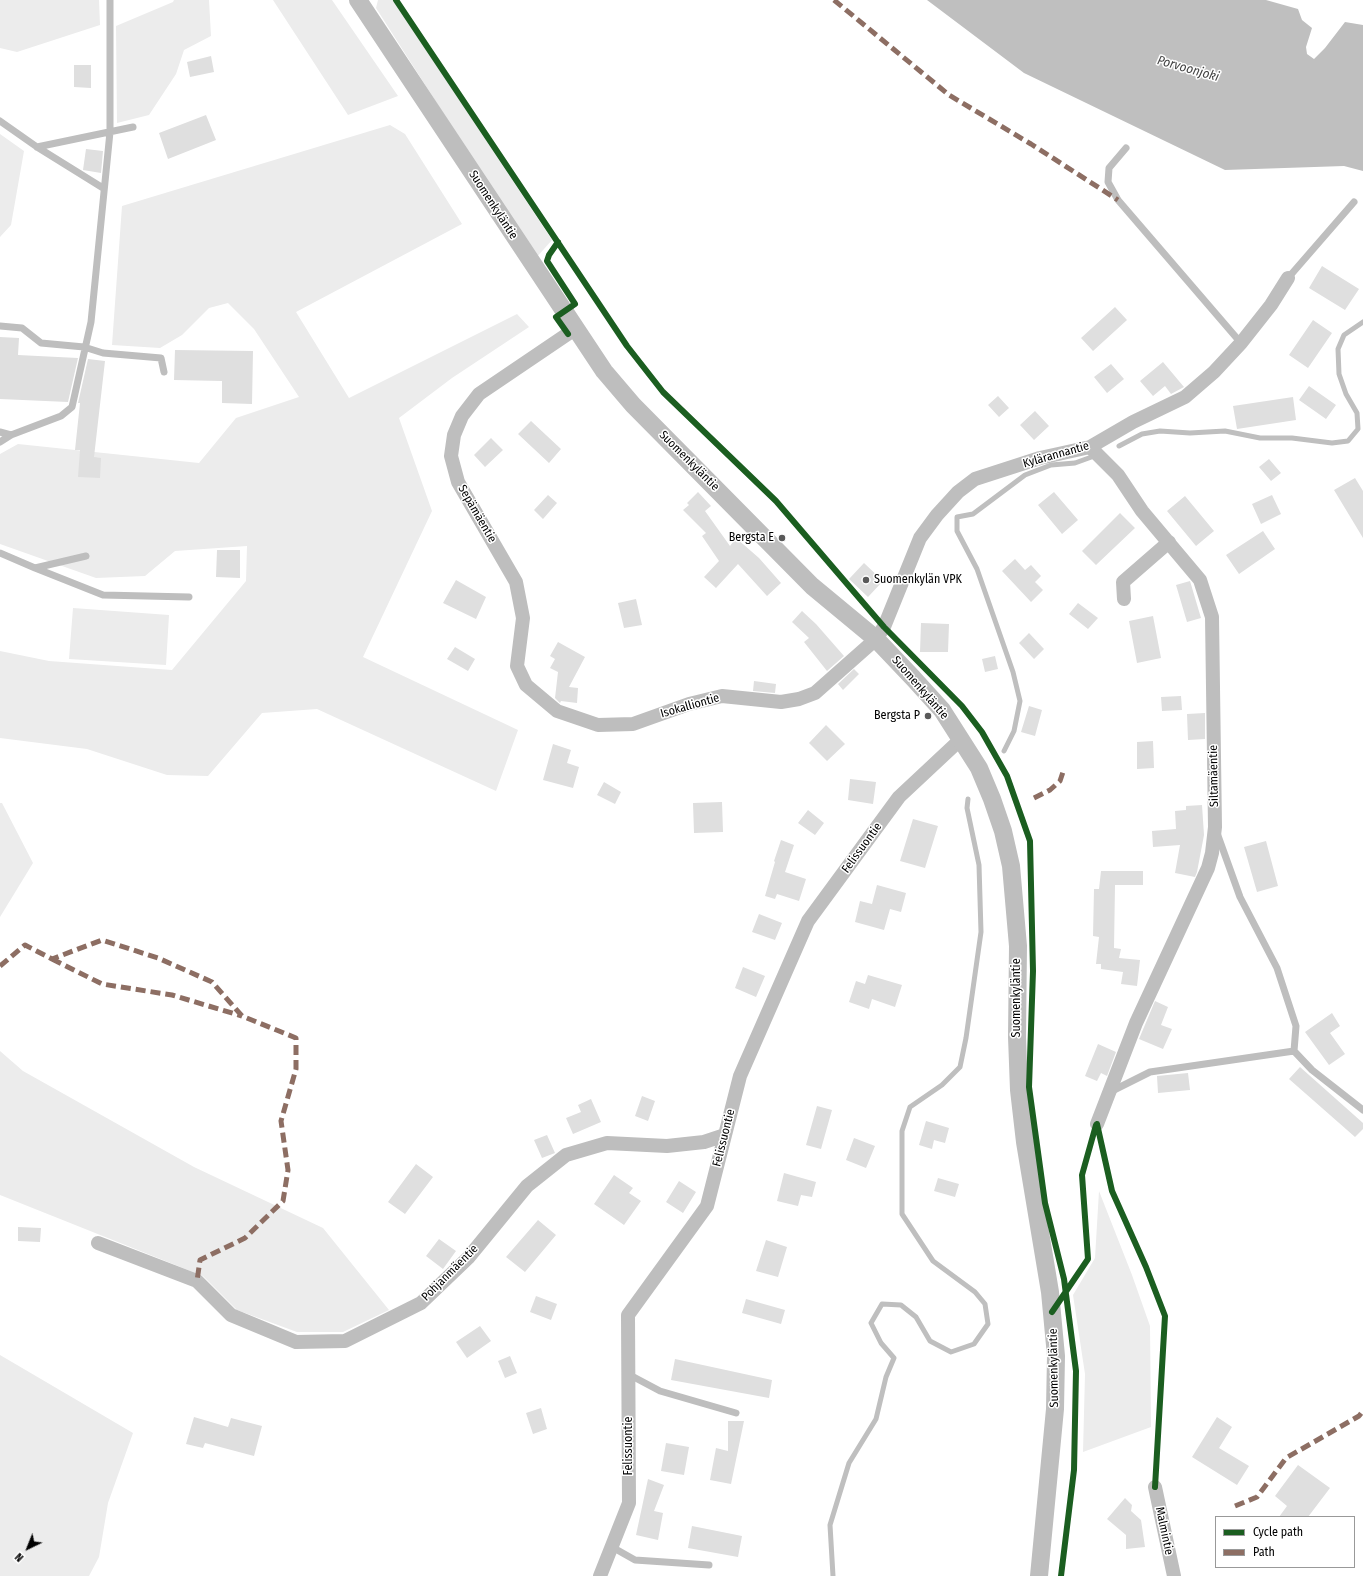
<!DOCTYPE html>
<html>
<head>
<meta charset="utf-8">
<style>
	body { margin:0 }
	#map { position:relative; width:1363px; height:1576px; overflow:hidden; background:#fff; font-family:"Fira Sans Condensed",sans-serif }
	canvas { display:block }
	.legend { position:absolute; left:1215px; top:1516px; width:140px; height:52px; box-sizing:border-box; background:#fff; border:1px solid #999; margin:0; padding:5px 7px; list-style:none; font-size:12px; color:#000 }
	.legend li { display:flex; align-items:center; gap:8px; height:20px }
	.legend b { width:20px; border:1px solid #999 }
	.north { position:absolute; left:8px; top:1528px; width:40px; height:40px; -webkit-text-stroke:3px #fff; paint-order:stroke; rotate:223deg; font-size:11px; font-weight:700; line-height:16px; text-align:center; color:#000 }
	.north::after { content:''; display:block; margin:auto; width:14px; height:18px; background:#000; clip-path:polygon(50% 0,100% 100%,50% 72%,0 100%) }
</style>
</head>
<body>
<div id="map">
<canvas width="1363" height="1576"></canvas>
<ul class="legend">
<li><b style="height:5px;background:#1b5e20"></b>Cycle path</li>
<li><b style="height:5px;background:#8d6e63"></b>Path</li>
</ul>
<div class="north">N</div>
</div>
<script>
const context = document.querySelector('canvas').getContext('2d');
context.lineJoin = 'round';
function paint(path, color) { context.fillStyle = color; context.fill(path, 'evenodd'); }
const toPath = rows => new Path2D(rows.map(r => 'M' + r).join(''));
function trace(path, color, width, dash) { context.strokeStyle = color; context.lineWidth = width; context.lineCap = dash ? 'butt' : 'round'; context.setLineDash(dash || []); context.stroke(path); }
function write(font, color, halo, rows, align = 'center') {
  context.font = font + ' "Fira Sans Condensed",sans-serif'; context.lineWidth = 3; context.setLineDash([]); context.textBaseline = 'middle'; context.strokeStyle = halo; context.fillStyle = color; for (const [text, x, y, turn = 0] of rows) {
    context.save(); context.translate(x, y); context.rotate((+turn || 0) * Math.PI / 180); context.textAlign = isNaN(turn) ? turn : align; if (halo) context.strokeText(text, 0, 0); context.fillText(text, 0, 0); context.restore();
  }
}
paint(toPath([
	[0,0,99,0,100,25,17,52,0,48],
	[174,0,209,0,211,36,184,50,176,74,149,115,117,123,116,26,173,2],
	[273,0,332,0,398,96,348,115],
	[378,0,393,0,552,240,536,258,376,8],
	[390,125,405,134,462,224,296,312,349,398,517,314,529,327,452,378,399,418,432,511,363,657,518,730,496,791,317,709,262,713,208,776,167,775,87,749,0,738,0,651,49,661,172,670,246,581,247,546,175,551,145,576,96,578,0,544,0,454,18,444,199,463,236,418,299,397,254,329,228,303,209,308,182,335,160,348,112,345,122,206],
	[0,134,24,151,11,225,0,237],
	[73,608,169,615,166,665,69,659],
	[0,803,2,803,33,863,0,917],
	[0,1051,23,1071,194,1167,323,1228,389,1310,343,1332,297,1332,237,1310,203,1276,0,1195],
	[1099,1191,1132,1275,1150,1326,1151,1427,1083,1452,1085,1374,1073,1295,1095,1258],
	[0,1355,133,1433,108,1503,99,1557,89,1576,0,1576]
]), '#ececec');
paint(toPath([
	[927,0,1266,0,1298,9,1302,20,1312,28,1306,47,1307,54,1314,59,1325,48,1345,22,1363,25,1363,171,1344,166,1225,170,1024,73]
]), '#bfbfbf');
trace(toPath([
	[1119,446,1142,434,1160,431,1190,433,1225,431,1260,438,1292,438,1332,443,1348,441,1358,429,1357,413,1346,394,1339,374,1338,349,1344,335,1363,322],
	[1004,751,1014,731,1020,701,1013,672,977,569,957,531,957,517,973,514,1025,475,1051,465,1075,463,1097,455],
	[833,1576,830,1525,849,1463,876,1419,886,1377,894,1358,881,1343,871,1323,882,1304,901,1305,916,1317,930,1341,951,1352,974,1344,988,1324,985,1304,975,1292,933,1261,902,1214,902,1131,910,1107,942,1085,960,1067,966,1038,981,932,979,865,967,808,968,799]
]), '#bfbfbf', 5);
paint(toPath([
	[211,56,214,72,190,77,187,62],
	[74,65,91,65,91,88,74,87],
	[206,115,216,140,168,159,159,133],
	[86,149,103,151,101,173,83,170],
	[1322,266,1359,289,1345,310,1309,288],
	[1115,307,1127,320,1093,351,1081,338],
	[1313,320,1332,333,1308,368,1289,355],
	[0,337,19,338,18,355,78,358,68,402,0,399],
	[175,350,253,351,252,404,222,403,222,381,174,380],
	[88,359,105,361,94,457,101,458,100,478,78,477,80,450,75,450,80,403,78,403],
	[1163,362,1184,387,1171,394,1165,386,1153,396,1140,381],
	[1111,364,1124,379,1107,393,1094,377],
	[1309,386,1336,405,1326,419,1299,400],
	[998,396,1009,408,999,417,988,405],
	[1293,397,1296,420,1237,429,1233,406],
	[1035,411,1049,426,1034,440,1020,425],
	[531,421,561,449,549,463,518,434],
	[491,438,503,450,485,467,474,455],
	[1269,459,1281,473,1271,481,1259,467],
	[1355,478,1363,491,1363,538,1334,490],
	[698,492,711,506,705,511,730,546,736,538,759,558,781,583,767,596,738,564,716,588,704,577,719,561,702,536,706,533,683,510,689,505,687,503],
	[1054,492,1078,520,1062,534,1038,505],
	[548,495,557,503,543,519,534,510],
	[1272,495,1281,514,1261,524,1252,504],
	[1185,496,1214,531,1196,546,1167,511],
	[1120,513,1135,528,1096,565,1082,551],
	[1263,531,1275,549,1239,574,1226,555],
	[217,550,240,550,240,578,216,577],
	[1015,559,1025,570,1031,565,1041,576,1035,582,1043,590,1031,602,1002,571],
	[864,563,883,581,868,597,849,579],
	[456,580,486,597,476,619,443,603],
	[1190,581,1201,618,1187,622,1176,585],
	[636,599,642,625,624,628,618,603],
	[1078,603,1098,618,1088,629,1069,614],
	[802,611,816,624,844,656,827,671,804,642,809,638,792,622],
	[1153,616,1161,658,1137,663,1129,621],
	[921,623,949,624,948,652,920,652],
	[1029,633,1044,649,1034,659,1019,643],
	[558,642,585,657,569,687,578,688,577,703,561,701,560,703,555,698,558,672,550,668,555,659,550,656],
	[455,647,475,659,468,671,447,659],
	[995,656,998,669,985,672,982,659],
	[854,669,859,674,843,690,838,684],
	[754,681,776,684,775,693,753,691],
	[1181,696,1182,710,1162,711,1161,697],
	[1029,706,1042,710,1035,736,1021,732],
	[1205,713,1205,739,1188,740,1187,714],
	[826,725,845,744,827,761,809,743],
	[1153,741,1154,768,1137,769,1137,742],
	[553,744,571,750,567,763,579,767,573,788,543,780],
	[850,779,876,782,873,804,848,800],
	[604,782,621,792,615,804,597,795],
	[722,802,723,832,694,833,693,803],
	[1202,805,1204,835,1197,872,1195,877,1175,873,1180,845,1153,847,1152,831,1176,829,1175,811,1186,810,1186,806],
	[808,810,824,823,815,835,798,823],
	[913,819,938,826,925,868,900,861],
	[781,840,794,845,785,872,806,879,799,901,777,894,775,899,765,896,775,862,774,861],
	[1266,841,1278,886,1257,892,1244,847],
	[1101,871,1143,871,1143,885,1115,885,1114,948,1121,949,1119,958,1140,960,1137,986,1121,984,1123,972,1101,969,1101,964,1096,964,1099,937,1093,936,1094,889,1099,889],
	[877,885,906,893,901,912,890,909,884,930,855,922,860,901,872,904],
	[759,914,782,923,775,940,752,932],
	[743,967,765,976,756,997,735,988],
	[868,975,902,985,895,1007,872,999,869,1009,849,1002,856,981,865,984],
	[1155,1001,1168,1007,1161,1025,1172,1029,1163,1049,1139,1039],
	[1332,1013,1340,1026,1330,1033,1345,1054,1329,1065,1305,1032],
	[1098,1044,1116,1052,1107,1076,1101,1073,1097,1081,1085,1076],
	[1300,1067,1363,1123,1363,1129,1355,1137,1289,1079],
	[1188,1073,1190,1090,1158,1093,1157,1076],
	[642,1096,655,1101,648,1121,635,1116],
	[591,1099,601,1122,573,1134,566,1118,581,1112,578,1105],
	[817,1106,832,1110,821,1149,806,1145],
	[926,1121,949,1128,945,1143,934,1140,932,1149,919,1145],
	[547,1135,555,1153,542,1158,534,1140],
	[854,1138,875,1146,866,1168,846,1160],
	[416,1164,433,1177,405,1214,388,1202],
	[784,1173,816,1182,812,1197,801,1195,798,1206,777,1201],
	[614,1175,633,1188,629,1193,641,1201,624,1225,594,1204],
	[938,1178,959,1184,955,1197,934,1191],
	[679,1181,696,1192,683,1213,666,1202],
	[538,1220,556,1235,525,1272,506,1257],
	[18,1227,41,1228,40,1242,18,1241],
	[439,1239,456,1251,443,1269,426,1256],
	[766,1240,787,1247,778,1277,756,1271],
	[536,1296,557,1304,551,1320,530,1312],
	[746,1299,785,1310,781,1324,742,1313],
	[480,1326,491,1341,467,1358,456,1342],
	[510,1356,517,1373,505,1378,498,1361],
	[675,1359,772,1380,769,1398,671,1380],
	[541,1408,547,1429,533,1434,526,1413],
	[194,1417,228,1427,231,1418,262,1426,254,1456,205,1443,203,1448,186,1444],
	[1217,1417,1232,1427,1219,1448,1249,1466,1237,1485,1192,1457],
	[728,1421,744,1421,731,1484,710,1480,716,1448,728,1451],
	[666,1443,689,1447,684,1475,661,1471],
	[1298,1465,1330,1488,1308,1517,1279,1517,1287,1506,1275,1496],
	[648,1479,664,1485,654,1511,663,1513,658,1540,636,1535],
	[1125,1498,1132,1505,1131,1511,1141,1520,1145,1547,1126,1549,1126,1535,1107,1519],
	[692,1526,742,1536,738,1557,688,1548]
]), '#dfdfdf');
trace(toPath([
	[0,121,37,147,103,188],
	[37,147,133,127],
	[1126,148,1109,168,1108,182,1118,200,1241,343],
	[1288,278,1354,202],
	[0,326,22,328,41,343,84,347,103,353,161,358,164,372],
	[0,432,11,435],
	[0,442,11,435,61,416,72,407,91,322,110,132,110,0],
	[0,553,35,568,86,556],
	[35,568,103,595,189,597],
	[1217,833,1240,897,1277,968,1296,1026,1294,1051,1312,1070,1363,1110],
	[1112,1091,1150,1072,1294,1051],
	[628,1374,660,1391,736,1413],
	[612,1547,635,1560,709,1565]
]), '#bebebe', 7);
trace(toPath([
	[575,329,479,394,462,416,454,435,451,456,458,482,516,582,523,618,517,666,526,685,557,711,598,725,633,724,689,704,722,696,781,702,799,699,815,693,876,639,884,627,920,538,937,515,958,492,975,479,1040,458,1090,447,1133,422,1185,397,1214,372,1241,343,1271,305,1288,278],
	[1090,447,1118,475,1142,511,1200,580,1212,617,1215,827,1212,853,1208,868,1136,1023,1097,1124],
	[1124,599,1123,582,1169,542],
	[98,1243,197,1281,231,1315,296,1342,345,1341,421,1303,468,1258,527,1186,566,1155,607,1143,667,1146,704,1142,725,1135],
	[1155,1487,1174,1576],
	[600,1576,629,1503,628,1315,707,1206,740,1076,808,921,899,797,961,739]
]), '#bebebe', 14);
trace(toPath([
	[358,0,604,371,633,405,812,586,876,639,913,678,942,710,979,768,992,799,1003,831,1011,866,1018,946,1017,1037,1019,1090,1025,1142,1050,1292,1056,1356,1055,1409,1039,1576]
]), '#bebebe', 18);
trace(toPath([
	[834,0,949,95,1031,144,1118,200],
	[1034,798,1050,790,1060,781,1064,769],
	[52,959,102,984,172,995,242,1016],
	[0,966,25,945,52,959,102,940,158,958,212,982,242,1016,296,1038,296,1069,281,1121,288,1170,283,1201,245,1238,200,1260,197,1281],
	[1235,1506,1257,1497,1286,1458,1359,1416,1363,1411]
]), '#8d6e63', 5, [10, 5]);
trace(toPath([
	[396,0,627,346,663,392,776,501,884,627,962,706,982,732,1007,776,1030,841,1033,971,1029,1087,1045,1203,1064,1279,1076,1371,1074,1470,1061,1576],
	[558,242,549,255,547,261,575,304,556,317,568,334],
	[1097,1124,1112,1191,1146,1267,1165,1316,1155,1487],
	[1052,1312,1088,1259,1082,1175,1096,1125]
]), '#1b5e20', 6);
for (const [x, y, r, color] of [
	[782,538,4,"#595959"],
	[866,580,4,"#595959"],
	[928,716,4,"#595959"]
]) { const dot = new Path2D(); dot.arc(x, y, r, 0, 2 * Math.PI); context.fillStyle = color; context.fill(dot); trace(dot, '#fff', 1.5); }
write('12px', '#000', '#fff', [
	["Suomenkyläntie",493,205,57],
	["Kylärannantie",1056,455,-16],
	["Suomenkyläntie",689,461,45],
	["Sepämäentie",477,514,60],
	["Suomenkyläntie",920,688,49],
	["Isokalliontie",690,706,-16],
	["Siltamäentie",1214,776,-91],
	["Felissuontie",862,848,-54],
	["Suomenkyläntie",1017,998,-90],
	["Felissuontie",724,1138,-76],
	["Pohjanmäentie",450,1273,-45],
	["Suomenkyläntie",1054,1368,-91],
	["Felissuontie",629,1446,-90],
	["Malmintie",1164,1531,78]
]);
write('12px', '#000', '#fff', [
	["Bergsta E",774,538],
	["Suomenkylän VPK",874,580,"left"],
	["Bergsta P",920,716]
], 'right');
write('italic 13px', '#444', '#fff', [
	["Porvoonjoki",1188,69,16]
]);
</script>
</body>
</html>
